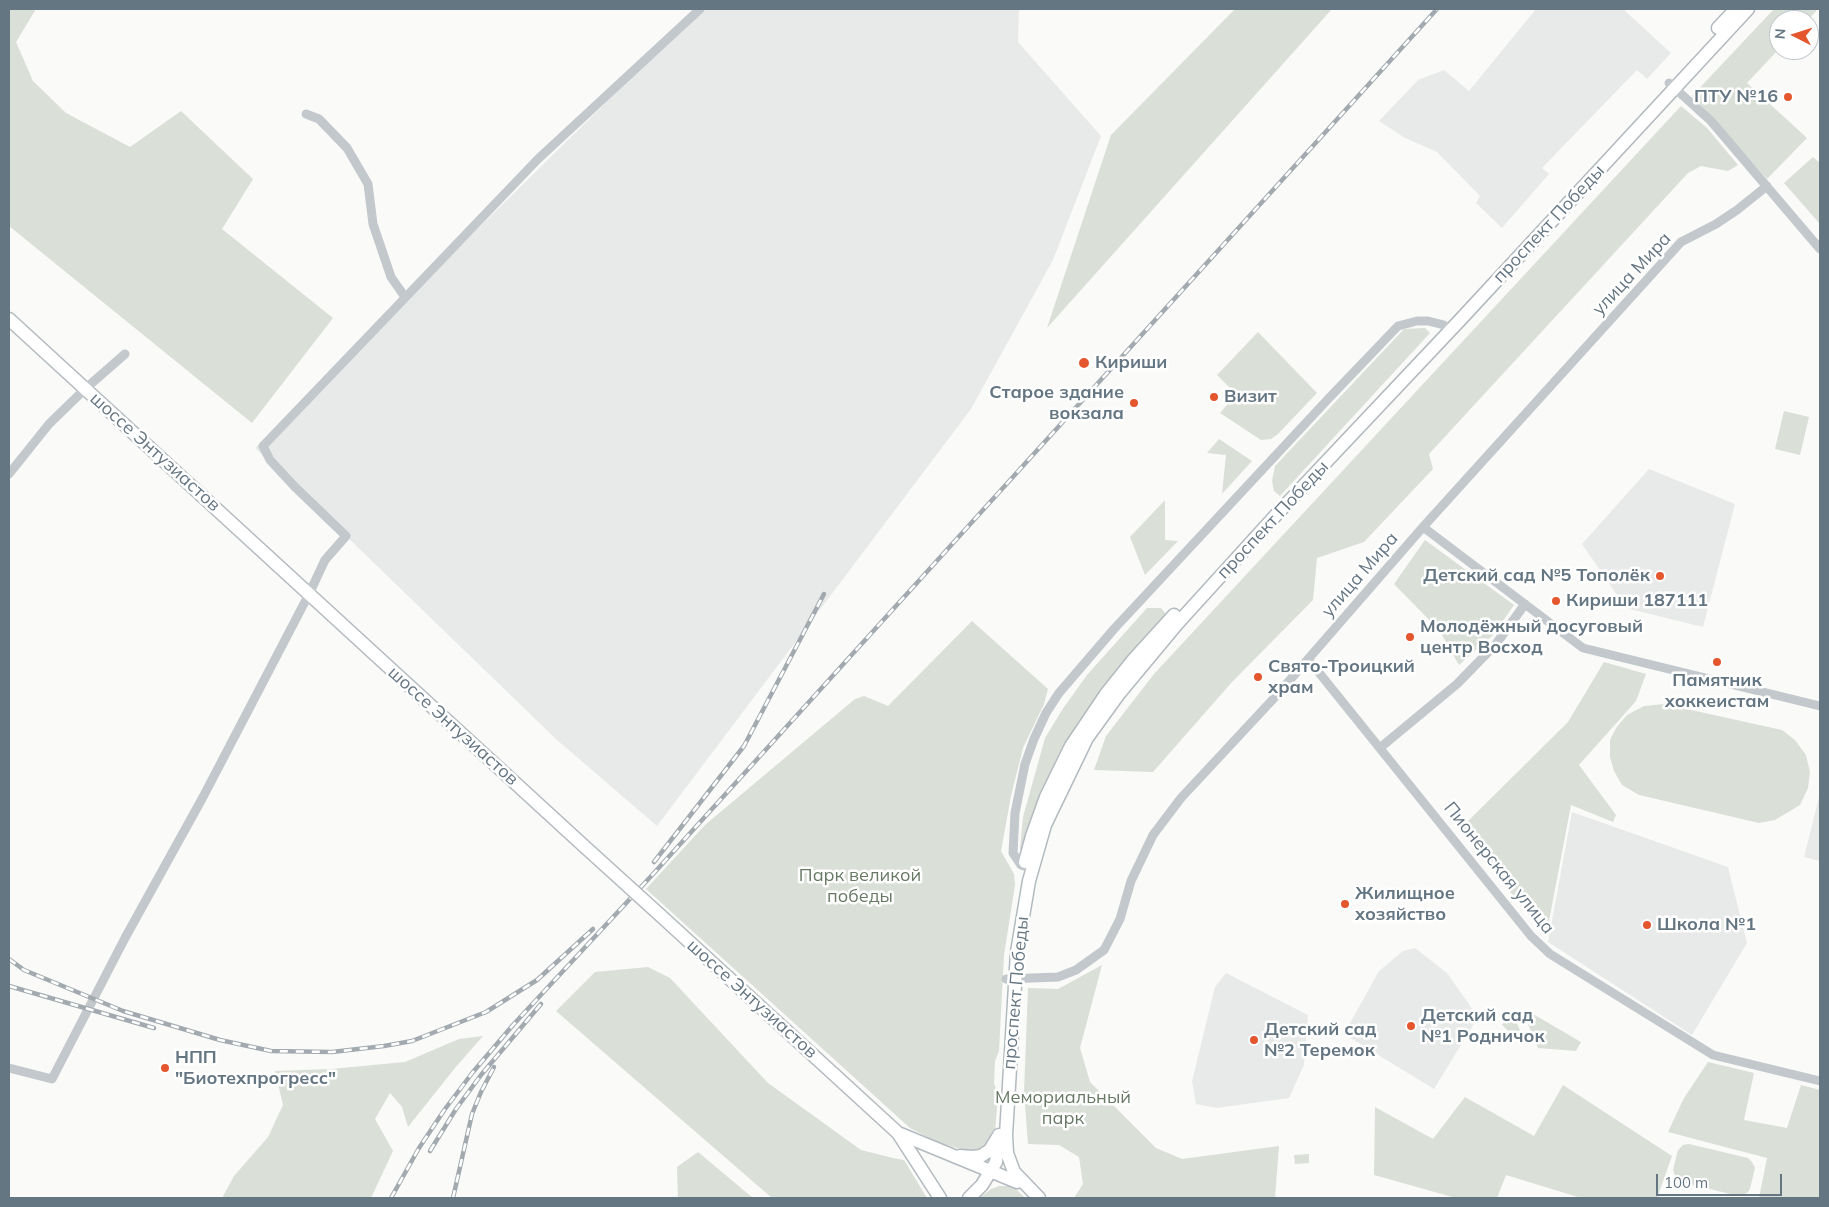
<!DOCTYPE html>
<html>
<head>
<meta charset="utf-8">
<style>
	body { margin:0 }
	#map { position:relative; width:1829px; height:1207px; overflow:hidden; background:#fafaf8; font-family:Mulish,sans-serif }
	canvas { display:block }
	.frame { position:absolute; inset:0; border:10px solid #657683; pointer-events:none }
	.north { position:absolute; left:1769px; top:10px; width:50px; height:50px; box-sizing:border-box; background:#fff; border:1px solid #c1c8cd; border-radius:50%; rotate:275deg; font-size:14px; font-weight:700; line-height:20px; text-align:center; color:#657683 }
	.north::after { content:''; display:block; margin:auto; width:18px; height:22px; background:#e4572e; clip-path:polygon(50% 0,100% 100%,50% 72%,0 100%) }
	.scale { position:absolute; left:1656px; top:1174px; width:126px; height:22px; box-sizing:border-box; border:2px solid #657683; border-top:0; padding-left:6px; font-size:15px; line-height:18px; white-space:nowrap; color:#657683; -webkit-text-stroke:4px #fff; paint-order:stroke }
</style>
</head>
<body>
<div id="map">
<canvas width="1829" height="1207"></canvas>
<div class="frame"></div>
<div class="north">N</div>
<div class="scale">100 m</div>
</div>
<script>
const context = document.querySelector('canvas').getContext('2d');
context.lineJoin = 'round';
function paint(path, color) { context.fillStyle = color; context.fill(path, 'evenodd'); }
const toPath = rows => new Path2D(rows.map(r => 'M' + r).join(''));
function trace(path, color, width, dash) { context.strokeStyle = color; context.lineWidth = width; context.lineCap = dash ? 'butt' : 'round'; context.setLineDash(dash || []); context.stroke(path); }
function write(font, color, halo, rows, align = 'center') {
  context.font = font + ' Mulish,sans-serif'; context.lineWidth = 5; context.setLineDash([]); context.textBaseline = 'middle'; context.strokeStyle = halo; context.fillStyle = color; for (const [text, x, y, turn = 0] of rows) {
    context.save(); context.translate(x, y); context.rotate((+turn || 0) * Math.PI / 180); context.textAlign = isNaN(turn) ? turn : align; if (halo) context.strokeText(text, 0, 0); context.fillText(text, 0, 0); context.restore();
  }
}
paint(toPath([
	[701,9,1019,9,1018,42,1101,136,1053,260,971,409,657,826,557,740,255,448],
	[1536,9,1623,9,1671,53,1647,79,1637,70,1542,168,1549,174,1502,228,1476,203,1480,196,1437,152,1405,138,1379,121,1418,80,1444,70,1469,91],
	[1649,469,1735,504,1703,627,1626,608,1582,544],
	[1820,793,1820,861,1804,857],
	[1572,812,1728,867,1747,943,1692,1035,1548,942],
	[1415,948,1447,973,1478,1017,1434,1089,1344,1034,1379,971,1403,951],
	[1226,973,1308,1015,1304,1065,1289,1098,1217,1108,1196,1104,1192,1081,1215,987]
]), '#e8e9e9');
paint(toPath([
	[9,9,36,9,16,42,33,81,66,113,130,147,181,111,253,179,222,229,333,318,252,423,9,226],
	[1235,9,1332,9,1047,328,1111,135],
	[1774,9,1818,9,1808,20,1779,20,1779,49,1747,83,1807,138,1767,179,1692,96],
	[1681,106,1707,128,1738,165,1728,171,1701,166,1688,173,1429,454,1433,469,1364,542,1317,558,1313,600,1232,682,1153,772,1094,770,1106,736,1154,674],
	[1813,157,1820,163,1820,224,1784,183],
	[1425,328,1430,333,1280,496,1274,491,1272,481,1275,466,1404,329],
	[1258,332,1317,393,1278,434,1271,439,1261,440,1220,413,1236,394,1217,375],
	[1784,411,1809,417,1800,455,1775,449],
	[1219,439,1252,461,1222,494,1226,455,1207,453],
	[1165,500,1165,540,1178,541,1145,575,1130,537],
	[1425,540,1514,605,1493,635,1459,665,1439,630,1394,584],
	[1147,608,1161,608,1169,618,1023,851,1020,849,1023,817,1045,738,1062,710,1087,675],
	[972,621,1048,689,1044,704,1023,748,1011,796,1001,851,1014,874,1015,885,1004,955,999,1051,995,1061,994,1083,998,1095,995,1133,984,1146,977,1150,967,1151,937,1142,910,1128,646,889,705,825,855,699,864,696,888,706],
	[1604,662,1646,674,1636,701,1579,765,1616,815,1613,822,1571,805,1546,937,1460,829,1568,722],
	[1664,704,1782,730,1795,740,1806,755,1810,772,1808,788,1800,805,1775,820,1759,823,1639,795,1622,785,1614,771,1610,757,1610,740,1616,728,1627,715,1644,706],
	[1102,965,1080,1048,1090,1082,1156,1148,1182,1159,1279,1146,1275,1198,1074,1198,1083,1184,1079,1157,1059,1145,1028,1144,1024,1092,1028,988,1058,989],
	[648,967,670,978,768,1083,861,1150,893,1158,904,1160,927,1198,772,1198,556,1011,595,972],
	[1512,1011,1521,1033,1517,1039,1502,1025],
	[1533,1014,1581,1042,1576,1051,1538,1048,1528,1024],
	[483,1036,455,1068,408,1127,402,1107,390,1093,375,1119,393,1151,371,1198,222,1198,234,1176,268,1137,283,1105,275,1071,331,1069,405,1062,459,1039],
	[1708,1062,1754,1073,1744,1120,1787,1128,1801,1085,1820,1090,1820,1198,1759,1198,1767,1158,1668,1132,1684,1098],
	[1563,1085,1672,1156,1657,1198,1581,1198,1506,1175,1497,1198,1456,1198,1374,1175,1375,1107,1433,1139,1465,1097,1534,1136],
	[1689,1144,1748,1158,1752,1162,1755,1168,1750,1189,1747,1193,1738,1196,1682,1182,1676,1178,1673,1170,1678,1150,1683,1145],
	[698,1152,753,1198,678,1198,677,1167],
	[1309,1154,1309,1163,1295,1164,1294,1155],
	[999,1186,1008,1186,1015,1188,1025,1198,979,1198,991,1189]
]), '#dadfd7');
const secondary = toPath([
	[1718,28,1736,9],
	[9,319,585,847],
	[1025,862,1032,836,1046,797,1071,746,1106,694,1134,659,1174,615],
	[660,915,898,1133,940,1198],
	[898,1133,1017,1182],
	[960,1156,972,1157,981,1156,990,1150,998,1137],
	[969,1198,982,1185,996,1162,999,1135],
	[1039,1198,1014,1172,1007,1153,1006,1135,1017,952,1029,881,1045,825,1087,738,1118,695,1177,624,1276,515,1461,319,1748,9]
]);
trace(secondary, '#b3babf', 15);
trace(toPath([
	[1669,83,1711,121,1820,249],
	[306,114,319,119,347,148,368,184,373,224,391,277,405,297],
	[9,474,49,424,85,389,125,354],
	[1423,527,1583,648,1820,706],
	[1308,659,1531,936,1550,954,1713,1055,1820,1081],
	[1381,747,1457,684,1496,644,1525,604],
	[1024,866,1021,865,1013,853,1015,813,1025,764,1034,739,1046,713,1059,693,1114,629,1330,397,1398,326,1417,321,1428,321,1444,325],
	[1006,979,1058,977,1076,970,1104,950,1120,919,1131,881,1153,835,1181,798,1276,696,1423,527,1681,242,1716,224,1737,210,1767,186],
	[9,1068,52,1079,125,938,203,797,309,594,325,560,346,536,294,486,270,460,263,446,538,159,700,9]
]), '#c3c8cc', 9);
trace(secondary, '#fff', 12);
const rail = toPath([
	[654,862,744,746,824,594],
	[9,959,24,970,123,1011,220,1040,271,1051,332,1052,384,1046,412,1041,486,1012,537,980,593,929],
	[9,986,154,1028],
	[430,1151,456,1109,481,1075,541,1004],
	[391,1198,419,1148,445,1109,473,1072,513,1025,654,873,1437,9],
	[453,1198,472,1114,481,1092,494,1067]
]);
trace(rail, '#a2aab0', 4.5);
trace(rail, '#fff', 2.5, [8]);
const secondaryBridge = toPath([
	[585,847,660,915]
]);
trace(secondaryBridge, '#b3babf', 15, []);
trace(secondaryBridge, '#fff', 12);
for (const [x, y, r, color] of [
	[1788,97,5,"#e4572e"],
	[1084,363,6,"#e4572e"],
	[1214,397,5,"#e4572e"],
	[1134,403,5,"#e4572e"],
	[1660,576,5,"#e4572e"],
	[1556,601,5,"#e4572e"],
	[1410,637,5,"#e4572e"],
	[1717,662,5,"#e4572e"],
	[1258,677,5,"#e4572e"],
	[1345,904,5,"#e4572e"],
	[1647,925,5,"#e4572e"],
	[1411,1026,5,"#e4572e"],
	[1254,1040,5,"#e4572e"],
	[165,1068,5,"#e4572e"]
]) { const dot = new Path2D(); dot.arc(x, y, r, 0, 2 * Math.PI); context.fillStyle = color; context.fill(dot); trace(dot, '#fff', 2); }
write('bold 18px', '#657683', '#fff', [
	["ПТУ №16",1778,97,"right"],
	["Кириши",1095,363],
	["Старое здание",1124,393,"right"],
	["вокзала",1124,414,"right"],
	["Визит",1224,397],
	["Детский сад №5 Тополёк",1650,576,"right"],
	["Кириши 187111",1566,601],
	["Молодёжный досуговый",1420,627],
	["центр Восход",1420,648],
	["Свято-Троицкий",1268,667],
	["храм",1268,688],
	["Памятник",1717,681,"center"],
	["хоккеистам",1717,702,"center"],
	["Жилищное",1355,894],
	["хозяйство",1355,915],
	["Школа №1",1657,925],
	["Детский сад",1421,1016],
	["№1 Родничок",1421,1037],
	["Детский сад",1264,1030],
	["№2 Теремок",1264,1051],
	["НПП",175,1058],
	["\"Биотехпрогресс\"",175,1079]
], 'left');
write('18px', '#657683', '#fff', [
	["проспект Победы",1549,224,-47],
	["улица Мира",1632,274,-47],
	["шоссе Энтузиастов",155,452,42],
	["проспект Победы",1273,520,-47],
	["улица Мира",1360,575,-49],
	["шоссе Энтузиастов",453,726,42],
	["Пионерская улица",1499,868,51],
	["проспект Победы",1016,993,-85],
	["шоссе Энтузиастов",752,999,42]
]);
write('18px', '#687a64', '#fff', [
	["Парк великой",860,876],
	["победы",860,897],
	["Мемориальный",1063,1098],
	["парк",1063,1119]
]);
</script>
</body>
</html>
